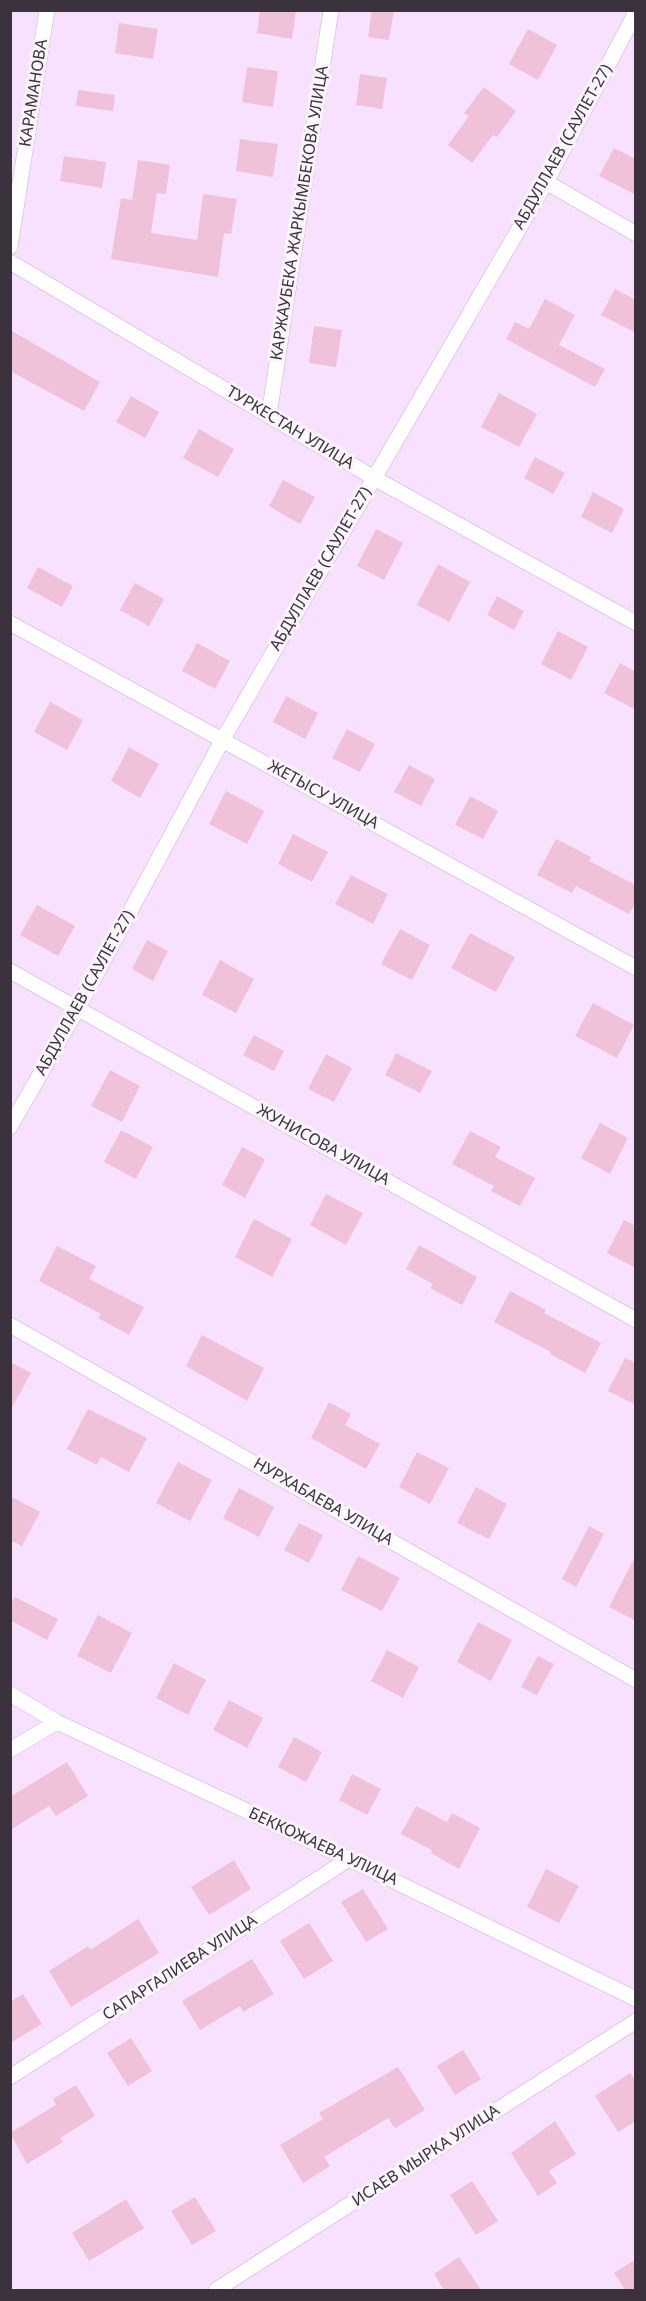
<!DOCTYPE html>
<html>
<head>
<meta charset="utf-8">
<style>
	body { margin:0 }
	#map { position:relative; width:646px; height:2301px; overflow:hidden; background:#f7e1fe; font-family:"Noto Sans",sans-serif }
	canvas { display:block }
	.frame { position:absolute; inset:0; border:12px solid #3b323e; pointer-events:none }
</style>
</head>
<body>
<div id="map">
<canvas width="646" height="2301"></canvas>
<div class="frame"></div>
</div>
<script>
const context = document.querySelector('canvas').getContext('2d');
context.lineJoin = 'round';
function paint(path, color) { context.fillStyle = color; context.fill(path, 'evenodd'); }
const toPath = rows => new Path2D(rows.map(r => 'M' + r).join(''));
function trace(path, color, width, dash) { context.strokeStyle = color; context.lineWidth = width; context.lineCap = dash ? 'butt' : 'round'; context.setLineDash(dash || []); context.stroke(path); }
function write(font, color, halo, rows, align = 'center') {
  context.font = font + ' "Noto Sans",sans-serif'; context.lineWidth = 6; context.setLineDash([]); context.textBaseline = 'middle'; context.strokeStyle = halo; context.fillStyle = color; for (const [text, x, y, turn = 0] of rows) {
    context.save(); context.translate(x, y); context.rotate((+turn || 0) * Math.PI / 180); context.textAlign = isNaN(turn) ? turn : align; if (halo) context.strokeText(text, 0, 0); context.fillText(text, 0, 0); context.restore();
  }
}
paint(toPath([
	[260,10,296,10,292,39,257,33],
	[372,10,394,10,389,40,368,37],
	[119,23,158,29,153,59,115,53],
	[528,29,557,45,538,80,509,64],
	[247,67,278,71,273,107,242,102],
	[360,74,387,78,382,109,356,105],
	[484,87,516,111,497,137,493,135,472,163,448,145,469,116,464,113],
	[78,90,115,95,113,111,76,106],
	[240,139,278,144,273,177,236,171],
	[614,148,636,159,636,195,599,176],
	[64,156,106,162,102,188,60,181],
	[138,160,170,165,166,194,157,193,151,233,197,240,203,194,237,199,231,234,224,233,218,277,111,259,121,198,132,200],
	[615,289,636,300,636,333,601,315],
	[545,299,575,315,559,345,605,369,595,387,506,339,515,322,529,329],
	[314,326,342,330,336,367,309,363],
	[10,330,100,382,84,411,10,371],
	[499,393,537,414,519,447,481,427],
	[131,396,159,412,145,438,116,422],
	[199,429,234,449,218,477,183,458],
	[535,457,565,473,553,494,524,478],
	[283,480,315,497,300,524,269,506],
	[593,492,624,509,612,533,581,517],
	[376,529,403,543,384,580,357,566],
	[438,564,470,582,449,622,417,605],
	[38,567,73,586,62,607,27,588],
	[135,583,164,599,149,626,120,610],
	[497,596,524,611,514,630,487,615],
	[558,631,588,647,571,680,541,664],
	[197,643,230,661,215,689,182,671],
	[620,663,636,672,636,710,604,693],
	[286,696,318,713,305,739,273,722],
	[50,702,83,720,67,750,34,732],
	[347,729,375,744,360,772,332,758],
	[129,747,159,764,140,798,111,781],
	[409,765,435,779,421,806,394,792],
	[226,791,264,811,247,844,209,824],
	[470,796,498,811,483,839,455,825],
	[293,834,328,852,312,882,278,864],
	[556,839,591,857,589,861,636,885,636,902,629,914,576,886,572,893,537,875],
	[351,875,388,894,373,924,335,904],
	[37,905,75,926,58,956,20,935],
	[400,929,430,945,412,980,381,964],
	[470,933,515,957,496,992,451,968],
	[147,940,168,951,153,981,132,969],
	[220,960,254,979,236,1013,202,995],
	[593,1003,634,1025,617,1058,575,1036],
	[254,1035,284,1051,274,1071,243,1055],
	[396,1053,432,1071,420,1093,385,1075],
	[326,1054,352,1068,334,1102,308,1089],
	[110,1070,140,1086,122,1122,91,1106],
	[600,1123,628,1138,610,1174,581,1158],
	[121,1130,153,1147,136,1179,104,1162],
	[470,1131,501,1147,495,1157,535,1178,520,1206,491,1191,494,1186,452,1164],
	[242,1147,265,1159,245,1198,222,1185],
	[326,1194,363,1213,346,1245,310,1225],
	[254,1219,292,1239,272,1277,235,1257],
	[624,1220,636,1226,636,1268,607,1253],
	[419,1245,477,1277,462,1305,430,1288,433,1284,406,1269],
	[57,1246,96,1266,89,1279,144,1307,129,1335,98,1318,101,1314,39,1281],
	[510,1291,546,1310,544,1313,601,1343,585,1373,550,1354,551,1352,494,1322],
	[202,1335,264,1368,247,1401,186,1366],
	[625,1358,636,1363,636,1405,608,1391],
	[10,1362,31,1373,10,1411],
	[329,1402,351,1414,345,1425,380,1444,366,1469,311,1438],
	[88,1409,147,1438,129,1472,101,1457,97,1465,67,1449],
	[417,1452,449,1468,430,1504,399,1487],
	[178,1462,212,1480,190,1521,156,1503],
	[476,1487,507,1504,489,1539,457,1523],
	[239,1488,274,1507,259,1537,223,1518],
	[10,1496,40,1512,22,1546,10,1540],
	[299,1523,323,1535,309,1563,284,1550],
	[589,1526,604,1534,576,1587,562,1579],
	[636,1555,636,1621,609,1607],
	[358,1556,400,1578,382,1611,341,1590],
	[15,1597,58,1619,47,1640,10,1620,10,1605],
	[98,1615,132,1633,111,1673,77,1656],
	[478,1622,512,1640,491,1681,457,1662],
	[387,1650,419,1667,403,1698,371,1681],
	[538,1656,554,1664,537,1695,521,1687],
	[174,1663,206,1680,188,1715,156,1698],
	[229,1700,263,1718,247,1748,213,1730],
	[294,1737,322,1752,306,1782,278,1767],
	[67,1762,88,1796,56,1816,49,1806,10,1830,10,1797],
	[352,1774,381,1789,367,1815,339,1800],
	[416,1806,447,1822,452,1813,480,1828,459,1869,431,1853,432,1850,401,1834],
	[234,1860,251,1889,209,1915,191,1887],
	[546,1869,579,1886,559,1923,527,1907],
	[363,1889,388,1929,366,1942,341,1902],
	[138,1919,159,1953,71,2007,49,1971,88,1946,90,1950],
	[309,1923,333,1961,304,1979,280,1941],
	[252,1959,274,1994,243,2012,240,2006,200,2030,182,2001],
	[23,1994,42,2024,10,2043,10,2002],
	[131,2038,152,2071,128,2086,107,2053],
	[463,2050,481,2079,455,2095,437,2066],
	[398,2067,425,2110,395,2128,388,2118,324,2157,330,2166,303,2183,280,2145,323,2119,319,2113],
	[630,2073,636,2081,636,2121,618,2132,595,2096],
	[76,2085,95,2116,60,2138,63,2142,27,2164,10,2133,56,2105,53,2099],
	[555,2121,576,2154,549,2171,557,2183,538,2196,511,2153],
	[472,2181,498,2221,476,2235,450,2195],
	[195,2197,216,2231,192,2245,171,2211],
	[126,2199,144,2228,89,2261,72,2233],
	[459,2257,481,2290,444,2290,434,2274],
	[636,2259,636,2290,625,2290,614,2273]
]), '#efc2d9');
const minor = toPath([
	[546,182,636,234],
	[10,247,47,10],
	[10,262,374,478,636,623],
	[269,415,331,10],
	[10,623,636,968],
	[10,971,636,1320],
	[10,1127,78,1008,223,739,546,182,636,12],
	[10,1325,636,1680],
	[10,1694,57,1722,349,1859,636,1999],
	[10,1750,57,1722],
	[10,2077,349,1859],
	[216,2290,636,2021]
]);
trace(minor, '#c7b1cd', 16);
trace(minor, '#fff', 15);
write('16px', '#3b323e', '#faf5fb', [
	["КАРАМАНОВА",34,93,-81],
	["АБДУЛЛАЕВ (САУЛЕТ-27)",563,147,-61],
	["КАРЖАУБЕКА ЖАРКЫМБЕКОВА УЛИЦА",300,213,-81],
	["ТУРКЕСТАН УЛИЦА",290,428,31],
	["АБДУЛЛАЕВ (САУЛЕТ-27)",321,569,-60],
	["ЖЕТЫСУ УЛИЦА",323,795,29],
	["АБДУЛЛАЕВ (САУЛЕТ-27)",85,993,-61],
	["ЖУНИСОВА УЛИЦА",323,1145,29],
	["НУРХАБАЕВА УЛИЦА",323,1502,30],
	["БЕККОЖАЕВА УЛИЦА",323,1847,25],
	["САПАРГАЛИЕВА УЛИЦА",180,1968,-33],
	["ИСАЕВ МЫРКА УЛИЦА",426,2156,-33]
]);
</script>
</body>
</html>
